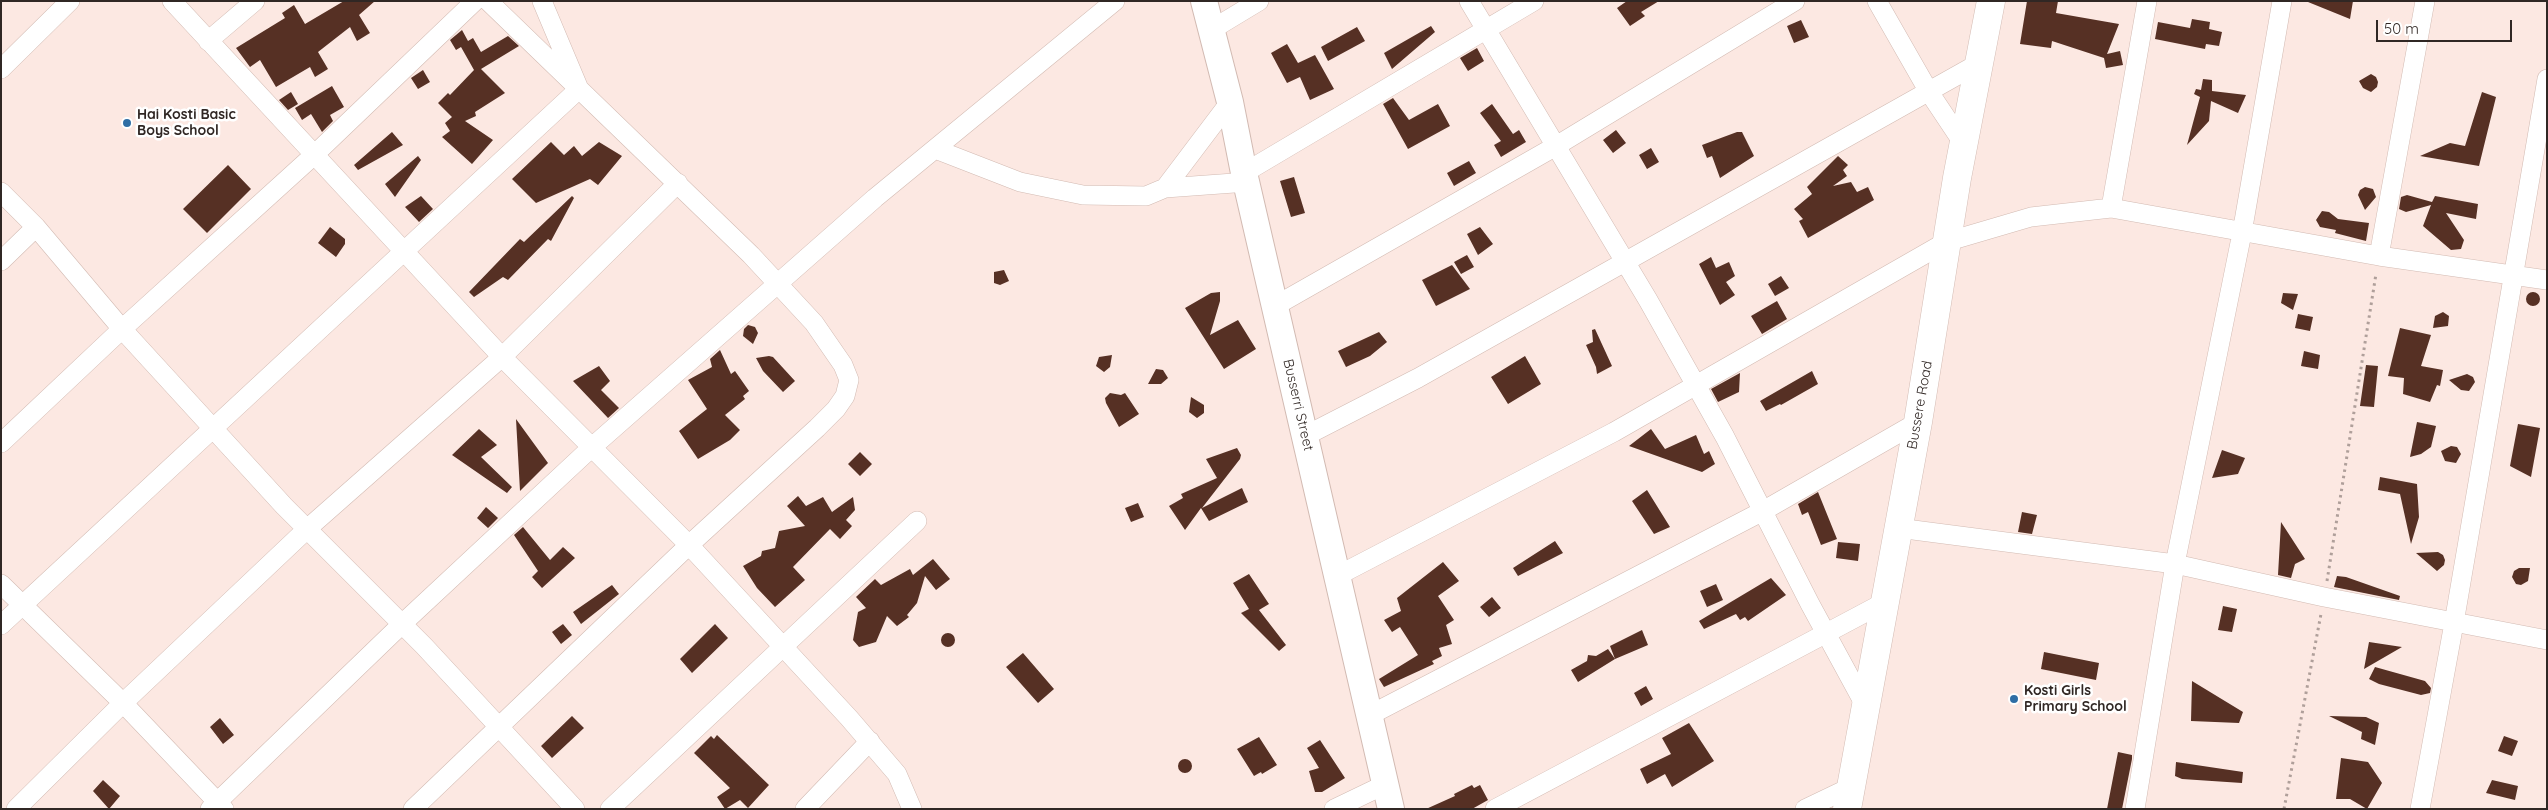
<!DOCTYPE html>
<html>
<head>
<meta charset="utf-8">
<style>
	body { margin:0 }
	#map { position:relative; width:2548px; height:810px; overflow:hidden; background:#fce8e2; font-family:Quicksand,sans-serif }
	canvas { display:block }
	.frame { position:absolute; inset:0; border:2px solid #302724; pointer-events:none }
	.scale { position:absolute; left:2376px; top:20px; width:136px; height:22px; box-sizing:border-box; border:2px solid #302724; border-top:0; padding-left:6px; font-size:15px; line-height:18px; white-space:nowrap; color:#302724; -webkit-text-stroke:4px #fff; paint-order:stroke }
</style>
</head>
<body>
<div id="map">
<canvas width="2548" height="810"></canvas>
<div class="frame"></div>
<div class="scale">50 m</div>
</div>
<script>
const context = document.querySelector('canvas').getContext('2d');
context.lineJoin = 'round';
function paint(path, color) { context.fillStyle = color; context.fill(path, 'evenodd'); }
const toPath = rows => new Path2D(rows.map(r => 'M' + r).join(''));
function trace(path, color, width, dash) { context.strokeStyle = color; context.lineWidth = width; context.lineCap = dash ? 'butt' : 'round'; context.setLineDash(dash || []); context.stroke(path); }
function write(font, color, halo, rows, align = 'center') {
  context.font = font + ' Quicksand,sans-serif'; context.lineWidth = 5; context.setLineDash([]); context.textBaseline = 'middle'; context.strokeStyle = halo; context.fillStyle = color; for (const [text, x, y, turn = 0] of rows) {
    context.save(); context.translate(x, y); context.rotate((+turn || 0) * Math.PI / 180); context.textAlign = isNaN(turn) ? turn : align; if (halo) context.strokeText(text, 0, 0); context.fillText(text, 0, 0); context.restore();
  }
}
paint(toPath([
	[344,1,375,1,359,15,370,33,357,41,350,27,318,52,328,69,315,77,310,67,276,87,260,60,250,67,236,48,285,18,282,13,294,5,305,24],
	[1627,1,1659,1,1641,12,1645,16,1630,26,1617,8],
	[2027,1,2058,1,2056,13,2119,24,2107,54,2120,51,2123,65,2106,68,2104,58,2052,41,2051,48,2020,44],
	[2308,1,2353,1,2350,19,2308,2],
	[2192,19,2210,22,2209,29,2222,32,2219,46,2206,44,2205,49,2155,39,2158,22,2190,28],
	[1801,20,1809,37,1794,43,1787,26],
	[1431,26,1435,32,1392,69,1384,53],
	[1357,27,1365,41,1328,61,1321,47],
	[462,30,468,41,473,38,481,52,508,36,519,46,481,69,505,93,475,112,476,116,465,121,493,140,472,164,442,137,450,131,445,123,452,117,438,103,448,93,450,95,474,70,461,47,456,50,450,40],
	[1287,44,1298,63,1315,55,1334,89,1310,100,1300,77,1287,83,1271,53],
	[1477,48,1484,61,1468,71,1460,58],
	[423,70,430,82,418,89,411,78],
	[2371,74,2376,77,2378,82,2377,87,2371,92,2363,88,2359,81],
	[2203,79,2212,80,2212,91,2246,95,2238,113,2211,101,2209,121,2187,145,2200,97,2194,94,2196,89,2201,90],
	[332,86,344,107,330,115,333,121,322,132,311,114,302,120,295,108],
	[291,92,298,104,288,110,279,100],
	[2482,92,2496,97,2479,166,2420,156,2450,143,2465,146],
	[1393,98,1409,120,1438,104,1450,126,1408,149,1383,104],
	[1492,104,1513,134,1519,130,1526,142,1501,157,1494,145,1501,141,1480,113],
	[1616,130,1626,143,1613,153,1603,140],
	[392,132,403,145,358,170,354,165],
	[1737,132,1742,132,1754,156,1720,178,1712,156,1707,158,1702,145],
	[551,142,564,155,574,146,582,156,599,142,622,156,598,185,590,179,536,203,512,179],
	[1651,148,1659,162,1647,169,1639,155],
	[418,156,421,160,395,197,385,184],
	[1838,156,1848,165,1843,170,1847,176,1833,186,1851,182,1857,192,1868,187,1874,200,1808,238,1799,221,1803,219,1794,209,1812,194,1807,187],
	[1469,161,1476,173,1454,186,1447,173],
	[228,165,251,189,207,233,183,209],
	[1294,177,1305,213,1291,217,1280,181],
	[2365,187,2373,189,2376,197,2365,210,2358,195,2360,190],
	[2407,195,2432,202,2435,196,2478,204,2476,219,2446,213,2464,240,2461,249,2451,250,2423,226,2431,205,2406,212,2399,209,2401,197],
	[421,196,433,209,419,222,405,207],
	[572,196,574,198,551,241,548,239,508,280,503,277,474,297,469,292,520,239,524,242],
	[2322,211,2329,212,2338,219,2369,223,2366,241,2335,233,2336,230,2320,227,2316,220],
	[330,227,345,239,345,244,336,257,318,243],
	[1480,227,1493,244,1478,255,1467,234],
	[1467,255,1474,267,1461,274,1454,262],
	[1711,257,1716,268,1729,262,1735,276,1726,282,1735,295,1720,305,1699,264],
	[1452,265,1470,289,1436,306,1422,280],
	[1004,270,1009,281,1000,285,994,283,994,272],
	[1781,276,1789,288,1775,296,1768,284],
	'2526 299a7 7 0 1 1 14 0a7 7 0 1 1-14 0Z',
	[1220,292,1220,301,1210,335,1238,320,1256,349,1224,369,1185,308,1211,293],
	[2283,293,2298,294,2293,310,2281,303],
	[1777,301,1787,319,1762,334,1751,316],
	[2443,312,2449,316,2448,326,2433,328,2435,316],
	[2298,314,2313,317,2310,331,2295,328],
	[748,325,755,327,758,333,753,344,743,336,744,329],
	[2400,328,2431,335,2421,366,2443,370,2440,386,2437,385,2430,402,2403,394,2404,378,2388,376],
	[1595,329,1612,366,1597,374,1596,367,1586,345,1593,342,1592,330],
	[1379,332,1387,342,1370,356,1346,367,1338,351],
	[720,350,731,374,735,371,749,391,743,396,745,399,725,415,740,430,730,440,698,459,679,431,707,409,688,380,712,367,710,359],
	[2304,351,2320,355,2318,369,2301,366],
	[1112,355,1110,367,1104,372,1096,366,1099,357],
	[769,356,773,357,795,381,783,392,763,371,756,358],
	[1525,356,1541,384,1508,404,1491,377],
	[2366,365,2378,366,2374,407,2360,406],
	[599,366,610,381,601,390,619,408,608,418,573,381],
	[1156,369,1163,370,1168,378,1161,384,1148,384],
	[1812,371,1818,384,1781,405,1780,404,1766,411,1760,401],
	[1740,373,1739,392,1718,402,1711,389],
	[2467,374,2473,377,2475,382,2469,391,2461,390,2449,380],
	[1110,393,1121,395,1125,393,1139,414,1119,427,1106,403,1105,398],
	[1191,397,1204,405,1204,413,1197,418,1189,412],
	[516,419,548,463,520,491],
	[2417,422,2436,426,2431,447,2421,454,2410,457],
	[2518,424,2540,428,2531,477,2510,466],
	[479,429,497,445,481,457,512,487,507,493,452,455],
	[1651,429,1665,449,1696,435,1704,454,1709,451,1715,464,1702,472,1629,446],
	[2451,446,2457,447,2461,454,2456,463,2445,461,2441,451],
	[1237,448,1241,455,1240,459,1202,508,1242,488,1248,502,1209,521,1201,508,1185,530,1169,506,1183,498,1181,494,1217,478,1206,459],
	[2222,450,2245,458,2238,474,2212,478],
	[860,452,872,464,860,476,848,464],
	[2380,477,2417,484,2419,517,2411,544,2400,494,2378,490],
	[1647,490,1670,527,1654,534,1632,501],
	[1818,492,1837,539,1821,545,1808,512,1802,515,1798,504],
	[798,496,806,506,823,497,832,512,853,497,855,510,846,520,852,526,840,539,830,529,793,567,805,580,775,607,757,588,743,566,761,556,762,551,775,548,779,531,805,526,787,506],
	[1138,503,1144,517,1131,522,1125,508],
	[486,507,498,518,488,528,477,518],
	[2022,512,2037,515,2032,534,2018,532],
	[2281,522,2305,559,2295,564,2291,578,2278,575],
	[523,527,550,560,563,547,575,558,542,588,532,577,538,571,514,535],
	[1555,541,1563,553,1518,576,1513,568],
	[1838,542,1860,544,1858,561,1836,558],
	[2438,552,2443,555,2445,560,2444,565,2437,571,2416,553],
	[933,559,950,579,936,590,925,576,917,603,907,615,909,617,897,626,887,616,876,642,859,647,853,640,858,612,866,608,856,597,875,579,881,585,910,569,913,575],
	[1443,562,1459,581,1438,596,1454,620,1446,625,1452,644,1439,648,1442,656,1432,661,1434,664,1384,687,1379,679,1418,655,1400,627,1392,632,1384,620,1401,611,1397,598],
	[2519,568,2530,568,2528,581,2521,585,2516,584,2512,577,2514,571],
	[1249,574,1269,604,1259,610,1286,645,1279,651,1241,613,1249,609,1233,583],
	[2337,576,2346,577,2400,596,2399,600,2334,587],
	[1771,578,1786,595,1748,621,1745,617,1740,620,1736,614,1704,629,1699,621],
	[1716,584,1723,600,1707,607,1700,591],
	[612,585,619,594,581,624,573,612],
	[1492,597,1501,608,1489,617,1480,607],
	[2223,606,2237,609,2232,632,2218,630],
	[563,624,572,635,561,644,552,632],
	[715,624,728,638,692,673,680,659],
	[1642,630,1648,645,1615,659,1610,646],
	'941 640a7 7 0 1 1 14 0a7 7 0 1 1-14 0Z',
	[2369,642,2402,647,2364,669],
	[1608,649,1615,659,1578,682,1571,670,1587,661,1588,655,1596,656],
	[2044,652,2099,663,2096,680,2041,669],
	[1023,653,1054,689,1038,703,1006,667],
	[2375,667,2425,681,2431,688,2430,693,2421,695,2379,684,2369,679],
	[2192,681,2243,712,2239,723,2191,721],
	[1646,686,1653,699,1641,706,1634,693],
	[572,716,584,728,552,758,541,746],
	[2329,716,2366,717,2379,723,2375,745,2361,739,2362,732],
	[220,718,234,735,223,744,210,727],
	[1689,723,1714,761,1672,787,1665,774,1647,784,1640,769,1671,754,1662,738],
	[717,735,769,785,748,808,740,800,725,809,717,797,730,788,694,753,711,736,714,739],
	[2504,736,2518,741,2512,756,2498,751],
	[1259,737,1277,765,1262,774,1261,772,1254,776,1237,749],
	[1320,740,1345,778,1322,792,1315,792,1309,771,1319,768,1307,748],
	[2118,752,2132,755,2132,759,2122,809,2107,809],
	[2341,758,2368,762,2382,783,2367,809,2350,799,2336,799],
	'1178 766a7 7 0 1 1 14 0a7 7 0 1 1-14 0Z',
	[2176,762,2243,772,2242,783,2182,779,2175,776],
	[103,780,120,796,109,809,93,791],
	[2492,780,2518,786,2515,800,2486,793],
	[1472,785,1474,788,1480,785,1488,800,1472,809,1426,809,1455,796,1454,794]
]), '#563024');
const street = toPath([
	[172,1,502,357,689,545,849,718,897,774,912,809],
	[1469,1,1648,300,1725,437,1810,604,1866,707],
	[1877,1,1929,92,1963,143],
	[1211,30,1259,1],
	[208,41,255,1],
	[1,69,70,1],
	[935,149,1020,182,1083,195,1146,196,1165,188,1248,182],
	[1244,173,1534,1],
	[1165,188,1230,102],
	[1,192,36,227,122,329,284,506,424,646,575,809],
	[2111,208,2147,1],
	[2379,256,2425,1],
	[1,261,36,227],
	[1275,306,1556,146,1795,1],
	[1305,436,1418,378,1981,62],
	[1,443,122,329,314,155,475,1],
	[1898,528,2175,564,2324,597,2547,640],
	[1337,576,1614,432,1946,242,2031,217,2111,208,2379,256,2547,280],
	[1,584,123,703,224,809],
	[1,625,579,89,542,1],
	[1370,715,1763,511,1918,422],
	[16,809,123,703,307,529,502,357,678,183],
	[210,809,402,624,591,448,875,198,1115,1],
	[413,809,689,545,817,428,836,409,845,396,849,380,843,365,814,323,751,255,488,1],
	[610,809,917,521],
	[805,809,870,741],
	[1334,809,1386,784],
	[1495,809,1885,602],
	[1805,809,1851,787],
	[2135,809,2175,564,2242,233,2282,1],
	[2420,809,2454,623,2547,79]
]);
const secondary = toPath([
	[1204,1,1230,102,1244,173,1391,809]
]);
const primary = toPath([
	[1847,809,1918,422,1957,178,1991,1]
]);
trace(street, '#d2bab2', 20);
trace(secondary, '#d2bab2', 28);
trace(primary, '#d2bab2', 29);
trace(toPath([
	[2327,581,2376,274],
	[2284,809,2321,614]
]), '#af9f9a', 3, [2.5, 4]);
trace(street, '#fff', 19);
trace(secondary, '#fff', 26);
trace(primary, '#fff', 28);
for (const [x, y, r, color] of [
	[127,123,5,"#2f6ea5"],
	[2014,699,5,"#2f6ea5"]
]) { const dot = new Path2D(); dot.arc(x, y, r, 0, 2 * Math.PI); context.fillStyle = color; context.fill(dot); trace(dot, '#fff', 2); }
write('bold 14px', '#302724', '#fff', [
	["Hai Kosti Basic",137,115],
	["Boys School",137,131],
	["Kosti Girls",2024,691],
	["Primary School",2024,707]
], 'left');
write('14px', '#302724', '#fff', [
	["Busserri Street",1298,405,77],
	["Bussere Road",1920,405,-80]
]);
</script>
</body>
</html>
